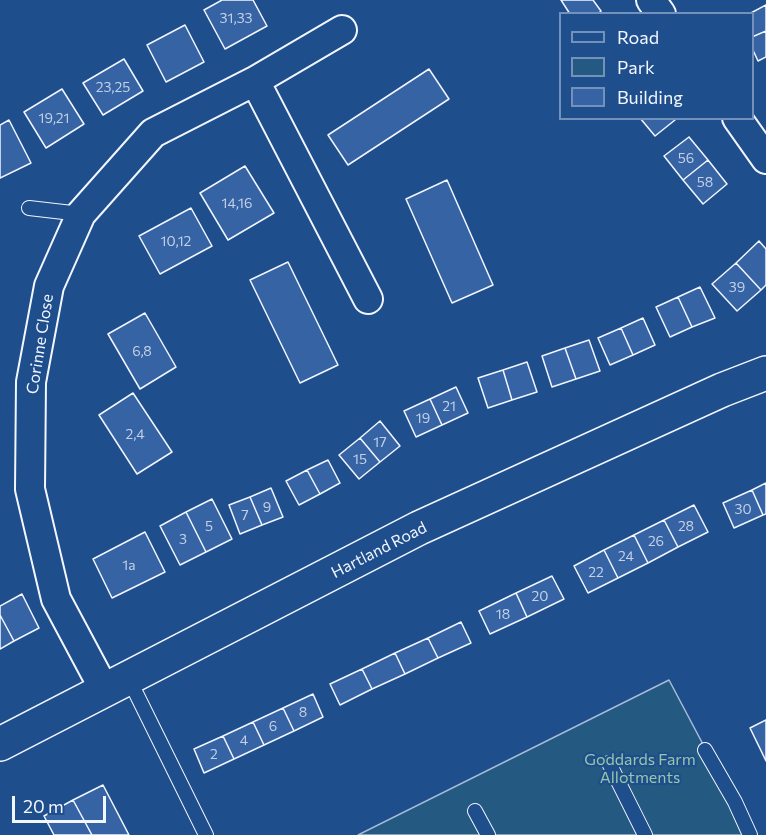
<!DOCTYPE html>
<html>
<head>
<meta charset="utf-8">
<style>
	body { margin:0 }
	#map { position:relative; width:766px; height:835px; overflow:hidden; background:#1f4e8c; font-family:Commissioner,sans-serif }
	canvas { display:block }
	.legend { position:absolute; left:559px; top:12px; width:195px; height:108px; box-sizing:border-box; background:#1f4e8c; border:2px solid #7391ba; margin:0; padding:8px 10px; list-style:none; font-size:18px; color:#f2f6ff }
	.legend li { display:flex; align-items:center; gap:12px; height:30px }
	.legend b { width:30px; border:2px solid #7391ba }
	.scale { position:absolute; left:12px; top:796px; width:94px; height:27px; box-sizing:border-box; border:3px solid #f2f6ff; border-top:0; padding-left:8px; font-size:18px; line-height:21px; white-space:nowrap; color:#f2f6ff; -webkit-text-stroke:4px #1f4e8c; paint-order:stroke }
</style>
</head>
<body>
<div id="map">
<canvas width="766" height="835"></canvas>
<ul class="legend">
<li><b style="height:8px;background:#1f4e8c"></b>Road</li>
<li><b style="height:16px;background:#245a82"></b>Park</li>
<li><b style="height:16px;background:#3563a3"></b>Building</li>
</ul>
<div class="scale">20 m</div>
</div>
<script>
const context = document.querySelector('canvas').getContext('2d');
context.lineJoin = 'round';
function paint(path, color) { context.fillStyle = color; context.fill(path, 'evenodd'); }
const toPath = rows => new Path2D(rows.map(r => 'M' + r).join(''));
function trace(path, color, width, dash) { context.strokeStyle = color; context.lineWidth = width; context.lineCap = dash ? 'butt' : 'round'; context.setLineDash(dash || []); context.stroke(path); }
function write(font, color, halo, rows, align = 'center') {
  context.font = font + ' Commissioner,sans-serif'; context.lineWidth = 4.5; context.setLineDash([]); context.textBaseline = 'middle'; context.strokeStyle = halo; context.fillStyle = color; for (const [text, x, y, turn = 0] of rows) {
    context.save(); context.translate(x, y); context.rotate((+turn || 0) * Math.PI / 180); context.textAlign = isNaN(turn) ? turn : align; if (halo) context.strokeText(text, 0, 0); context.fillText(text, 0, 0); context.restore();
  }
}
const green = toPath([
	[669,680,751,835,358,835,669,680]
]);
paint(green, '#245a82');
trace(green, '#a8bbd7', 1.5);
const building = toPath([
	[222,0,253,0,267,26,225,49,204,10,222,0],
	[561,0,593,0,601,11,598,14,570,14,561,0],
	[766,5,766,31,752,37,752,14,749,14,766,5],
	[185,25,204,62,166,82,147,45,185,25],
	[766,31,766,57,758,61,752,48,752,37,766,31],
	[124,59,143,91,103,115,83,83,124,59],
	[429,69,449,99,348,165,328,135,429,69],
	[62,89,84,124,46,148,24,112,62,89],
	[640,118,674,118,675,120,655,136,640,118],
	[9,120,31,163,0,178,0,125,9,120],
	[689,137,708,160,683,180,664,156,689,137],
	[708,160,727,184,703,204,683,180,708,160],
	[245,166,274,213,228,240,200,193,245,166],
	[447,180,493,285,452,303,406,199,447,180],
	[191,208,212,246,160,274,139,236,191,208],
	[759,241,766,249,766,285,761,290,736,263,759,241],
	[288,262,338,365,300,383,250,280,288,262],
	[736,263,761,290,737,311,712,284,736,263],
	[700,287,715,318,692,327,678,297,700,287],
	[678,297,692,327,670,337,656,307,678,297],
	[145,313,176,367,140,389,108,334,145,313],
	[643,318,655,345,633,355,621,328,643,318],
	[621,328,633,355,610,365,598,338,621,328],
	[589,340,600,371,576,379,565,348,589,340],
	[565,348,576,379,552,387,542,356,565,348],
	[527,362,537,392,512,400,503,370,527,362],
	[503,370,512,400,488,408,478,378,503,370],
	[456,387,468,413,442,425,430,399,456,387],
	[133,393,172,452,137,474,99,415,133,393],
	[430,399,442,425,416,437,404,411,430,399],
	[380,421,400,446,380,462,360,438,380,421],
	[360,438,380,462,359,479,339,455,360,438],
	[328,460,340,483,320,494,307,470,328,460],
	[307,470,320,494,299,505,286,481,307,470],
	[766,483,766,514,763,515,752,490,766,483],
	[271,488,283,517,262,525,250,497,271,488],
	[752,490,763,515,734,528,723,503,752,490],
	[250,497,262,525,240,534,229,505,250,497],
	[212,499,232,539,206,552,186,512,212,499],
	[694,505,708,532,678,547,664,520,694,505],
	[186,512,206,552,180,565,160,526,186,512],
	[664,520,678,547,648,563,634,535,664,520],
	[145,532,165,572,112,598,93,559,145,532],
	[634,535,648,563,618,578,604,550,634,535],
	[604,550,618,578,588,593,574,566,604,550],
	[552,576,564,599,527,617,516,593,552,576],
	[516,593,527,617,490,634,479,611,516,593],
	[22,594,39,628,14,641,0,615,0,606,22,594],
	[0,615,14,641,0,649,0,615],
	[461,622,471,643,438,658,428,638,461,622],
	[428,638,438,658,405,674,395,653,428,638],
	[395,653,405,674,372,689,362,669,395,653],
	[362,669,372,689,340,705,330,684,362,669],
	[313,694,323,717,294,731,283,708,313,694],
	[283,708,294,731,264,745,253,722,283,708],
	[766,720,766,761,750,728,766,720],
	[253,722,264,745,234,759,223,736,253,722],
	[223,736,234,759,204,773,194,749,223,736],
	[103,785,129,835,92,835,73,800,103,785],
	[73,800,92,835,54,835,44,816,73,800]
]);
paint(building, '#3563a3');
trace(building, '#f2f6ff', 1.5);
const lane = toPath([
	[29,208,81,214],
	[129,679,206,835],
	[705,750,735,802,750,835],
	[609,763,645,835],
	[475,811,488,835]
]);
const street = toPath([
	[651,0,661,14],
	[255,81,342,30],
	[737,118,766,159],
	[104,689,56,599,30,489,31,382,49,286,81,214,153,133,255,81,368,299]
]);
const secondary = toPath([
	[0,744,419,528,722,390,766,373]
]);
trace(lane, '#f2f6ff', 16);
trace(street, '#f2f6ff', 32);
trace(secondary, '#f2f6ff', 36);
trace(lane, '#1f4e8c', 14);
trace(street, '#1f4e8c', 28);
trace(secondary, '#1f4e8c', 33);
write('14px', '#c3d1e8', null, [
	["31,33",236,18],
	["23,25",113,87],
	["19,21",54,118],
	["56",686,158],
	["58",705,182],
	["14,16",237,203],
	["10,12",176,241],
	["39",737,287],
	["6,8",142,351],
	["21",449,406],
	["19",423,418],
	["2,4",135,434],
	["17",380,442],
	["15",360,459],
	["9",267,507],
	["30",743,509],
	["7",245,515],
	["5",209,526],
	["28",686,526],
	["3",183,539],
	["26",656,541],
	["24",626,556],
	["1a",129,565],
	["22",596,572],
	["20",540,596],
	["18",503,614],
	["8",303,712],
	["6",273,726],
	["4",244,740],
	["2",214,754]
]);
write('16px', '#f2f6ff', '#1f4e8c', [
	["Corinne Close",40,344,-81],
	["Hartland Road",379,550,-27]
]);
write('16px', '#97c8a6', '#1f4e8c', [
	["Goddards Farm",640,760],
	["Allotments",640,778]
]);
</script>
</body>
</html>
